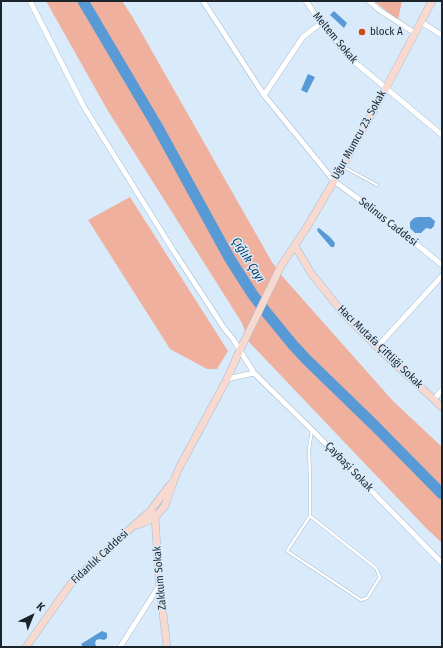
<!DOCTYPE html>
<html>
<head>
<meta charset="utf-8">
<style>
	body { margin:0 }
	#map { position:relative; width:443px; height:648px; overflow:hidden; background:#d9ebfb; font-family:"Fira Sans Condensed",sans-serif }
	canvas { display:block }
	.frame { position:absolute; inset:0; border:2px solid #1c242b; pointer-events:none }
	.north { position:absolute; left:12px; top:596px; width:40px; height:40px; -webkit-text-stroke:3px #d9ebfb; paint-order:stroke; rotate:43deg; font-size:11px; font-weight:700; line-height:16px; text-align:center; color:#1c242b }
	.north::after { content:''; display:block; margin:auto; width:14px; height:18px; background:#1c242b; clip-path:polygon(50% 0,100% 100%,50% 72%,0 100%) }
</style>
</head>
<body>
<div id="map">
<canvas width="443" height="648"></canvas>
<div class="frame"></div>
<div class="north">K</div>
</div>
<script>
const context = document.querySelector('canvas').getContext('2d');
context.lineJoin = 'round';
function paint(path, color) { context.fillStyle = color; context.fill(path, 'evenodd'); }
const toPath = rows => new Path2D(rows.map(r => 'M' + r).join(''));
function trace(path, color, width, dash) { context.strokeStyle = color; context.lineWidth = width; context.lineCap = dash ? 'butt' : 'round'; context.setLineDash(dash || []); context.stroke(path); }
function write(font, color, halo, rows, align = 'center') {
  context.font = font + ' "Fira Sans Condensed",sans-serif'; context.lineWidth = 3; context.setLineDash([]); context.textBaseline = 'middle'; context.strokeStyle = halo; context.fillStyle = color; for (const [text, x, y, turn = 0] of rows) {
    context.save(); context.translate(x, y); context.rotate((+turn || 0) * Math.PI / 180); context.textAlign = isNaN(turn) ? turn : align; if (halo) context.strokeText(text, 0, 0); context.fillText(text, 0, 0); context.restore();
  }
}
paint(toPath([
	[46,1,122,1,132,16,272,262,283,277,393,401,442,447,442,543,427,529,249,342,242,323,108,111],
	[374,1,402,1,398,20],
	[130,197,228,351,217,369,207,369,170,349,88,220]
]), '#efb19d');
paint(toPath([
	[334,11,347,23,344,28,330,15],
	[308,74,315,77,307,93,301,90],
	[418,217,430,217,435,221,434,226,431,229,426,228,421,233,415,233,410,228,410,222,414,218],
	[319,228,330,237,335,243,334,247,331,247,318,232,317,229],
	[102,631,107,633,107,638,104,640,100,639,96,640,95,644,97,647,83,647,81,644]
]), '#579ad5');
trace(toPath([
	[83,1,157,126,230,259,253,295,266,312,293,345,307,360,375,426,442,494]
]), '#579ad5', 11);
const lane = toPath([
	[344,167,377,185],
	[310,516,376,568,380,577,367,598,361,600,287,551,310,516,310,479,309,449,312,430]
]);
const street = toPath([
	[30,1,84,107,173,250,224,328,233,339,254,373,227,379],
	[203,1,264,95,334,181,378,213,442,265],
	[306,1,321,23,350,58,442,135],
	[369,1,379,10,415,33],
	[421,22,442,35],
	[264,95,303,37,321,23],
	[377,347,442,276],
	[254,373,312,430,442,563],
	[434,399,442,390],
	[120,647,159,586]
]);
const secondary = toPath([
	[295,246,311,273,343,313,377,347,442,407],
	[153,514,155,517,159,579,167,647],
	[134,526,143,523,155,517,165,506,174,480,179,468,227,379,240,350,281,266,307,227,334,181,386,88,432,1],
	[26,647,72,582,151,510,170,485]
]);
trace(lane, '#a6bbcf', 3.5);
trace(street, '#a6bbcf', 6);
trace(secondary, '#a6bbcf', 8);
trace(lane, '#fff', 2.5);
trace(street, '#fff', 5);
trace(secondary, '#f8d9cf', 7);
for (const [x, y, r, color] of [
	[362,32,4,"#d04914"]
]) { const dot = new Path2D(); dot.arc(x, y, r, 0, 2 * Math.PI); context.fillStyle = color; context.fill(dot); trace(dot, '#d9ebfb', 1.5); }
write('11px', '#1c242b', '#d9ebfb', [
	["block A",370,32]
], 'left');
write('11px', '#1c242b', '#d9ebfb', [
	["Meltem Sokak",335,38,50],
	["Uğur Mumcu 23. Sokak",359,135,-61],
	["Selinus Caddesi",388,222,38],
	["Hacı Mutafa Çiftliği Sokak",380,347,44],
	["Çaybaşi Sokak",349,467,46],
	["Fidanlık Caddesi",100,557,-43],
	["Zakkum Sokak",160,578,-95]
]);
write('italic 12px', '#053a60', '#d9ebfb', [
	["Çığlık Çayı",248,260,58]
]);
</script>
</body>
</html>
